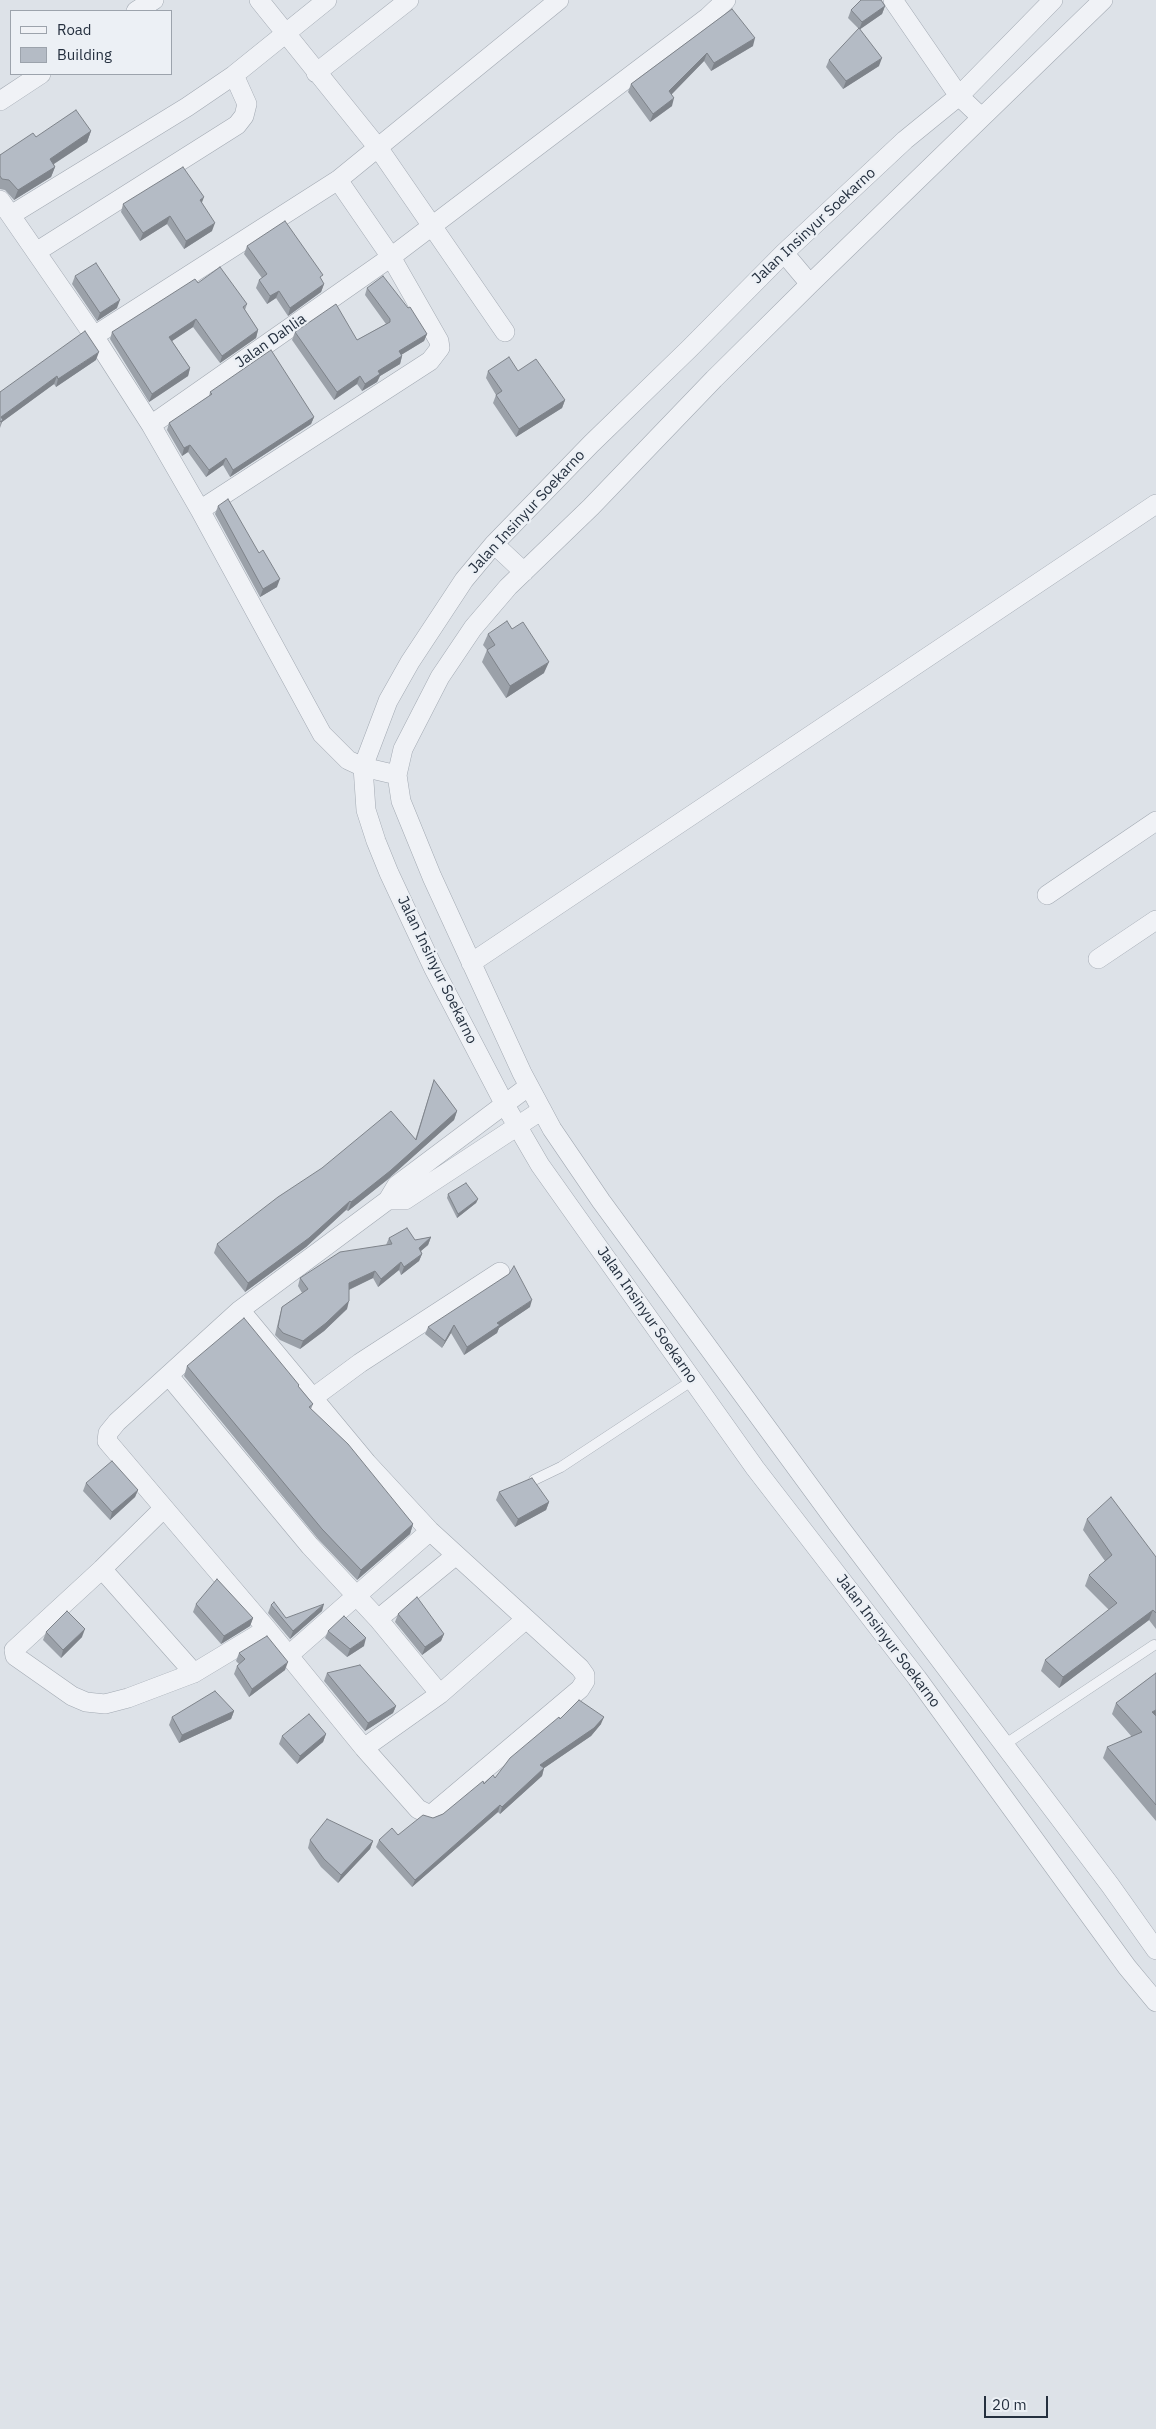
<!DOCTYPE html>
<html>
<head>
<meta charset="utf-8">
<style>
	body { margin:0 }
	#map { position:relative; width:1156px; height:2429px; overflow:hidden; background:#dde2e8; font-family:"IBM Plex Sans",sans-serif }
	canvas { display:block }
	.legend { position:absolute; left:10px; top:10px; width:162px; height:65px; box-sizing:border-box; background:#ecf0f5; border:1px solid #9ca3ac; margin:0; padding:6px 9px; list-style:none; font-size:15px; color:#25303f }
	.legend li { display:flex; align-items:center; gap:10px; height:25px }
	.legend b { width:25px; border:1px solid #9ca3ac }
	.scale { position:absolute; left:984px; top:2396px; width:64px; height:22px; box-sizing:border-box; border:2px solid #25303f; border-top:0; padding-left:6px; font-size:15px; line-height:18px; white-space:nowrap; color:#25303f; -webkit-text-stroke:4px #ecf0f5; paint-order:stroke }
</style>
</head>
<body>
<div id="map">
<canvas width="1156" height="2429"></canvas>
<ul class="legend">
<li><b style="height:6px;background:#f0f2f6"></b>Road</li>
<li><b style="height:14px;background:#b4bbc5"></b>Building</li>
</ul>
<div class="scale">20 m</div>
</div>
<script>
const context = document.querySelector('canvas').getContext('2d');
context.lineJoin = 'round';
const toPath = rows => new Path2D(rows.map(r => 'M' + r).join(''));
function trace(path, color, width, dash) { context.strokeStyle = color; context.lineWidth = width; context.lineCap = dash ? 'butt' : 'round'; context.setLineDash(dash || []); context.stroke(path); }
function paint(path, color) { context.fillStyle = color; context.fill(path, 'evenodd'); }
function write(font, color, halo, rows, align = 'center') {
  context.font = font + ' "IBM Plex Sans",sans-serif'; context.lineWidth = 4.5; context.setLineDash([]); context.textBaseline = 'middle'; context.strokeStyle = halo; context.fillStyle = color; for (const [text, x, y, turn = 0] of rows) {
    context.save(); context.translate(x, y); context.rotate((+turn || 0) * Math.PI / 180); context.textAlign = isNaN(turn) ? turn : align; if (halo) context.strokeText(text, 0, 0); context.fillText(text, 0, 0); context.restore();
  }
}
const service = toPath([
	[534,1480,561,1467,693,1380],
	[1004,1745,1154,1645]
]);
const minor = toPath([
	[259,0,379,149,505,332],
	[893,0,959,96,981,117],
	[1053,0,959,96,905,140,784,253,690,348,591,444,494,544,464,580,410,662,388,701,363,767,366,810,376,841,389,873,433,967,505,1105,540,1165,755,1468,917,1678,1127,1967,1156,2002],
	[1103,0,810,284,714,379,591,507,508,587,473,628,440,677,403,749,397,775,401,801,432,877,522,1073,552,1129,601,1201,839,1526,1110,1885,1156,1950],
	[136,11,154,0],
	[316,73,409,0],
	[0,101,41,74],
	[0,200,94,336,151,425,200,510,322,734,348,760,363,767,397,775],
	[11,215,187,107,234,75,327,0],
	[36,252,237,125,244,116,247,104,234,75],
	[784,253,810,284],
	[94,336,338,180,559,0],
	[151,425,391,257,708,17,726,0],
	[200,510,430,361,440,348,439,341,391,257,338,180],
	[494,544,524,572],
	[1047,895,1156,821],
	[1098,959,1156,920],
	[471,963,1156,504],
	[388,1200,405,1200,542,1110],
	[240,1310,367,1463,430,1531,580,1668,585,1675,585,1681,580,1689,433,1813,428,1814,418,1809,364,1748],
	[169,1376,310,1546,378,1619,440,1694],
	[314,1397,360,1363,500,1272],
	[164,1508,102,1569,14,1650,15,1656,72,1696,86,1702,105,1704,128,1698,194,1673,267,1629],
	[102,1569,194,1673],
	[378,1619,455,1556],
	[526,1619,440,1694,364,1748,267,1629,107,1441,108,1433,117,1422,240,1310,388,1200,397,1185,529,1086],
	[289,1655,430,1531]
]);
trace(service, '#a2a9b2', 11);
trace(minor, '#a2a9b2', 20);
trace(service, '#f0f2f6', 10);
trace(minor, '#f0f2f6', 19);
paint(toPath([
	[885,6,882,14,860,29,879,66,843,89,826,67,829,60,859,29,848,18,851,10],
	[732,9,753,46,711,71,704,61,672,94,672,106,650,122,628,92,631,84],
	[91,131,87,142,54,164,55,167,51,177,14,200,5,190,0,189,0,155,36,137],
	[202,203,212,231,184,249,167,224,140,241,121,212,123,204],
	[247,246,321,280,324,284,321,292,288,316,276,298,267,304,256,288,259,280,262,278,244,254],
	[75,276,117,308,97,321,72,284],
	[198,283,247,304,245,310,258,330,256,338,220,363,193,327,172,341,190,368,188,376,149,402,110,339,112,332],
	[367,288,427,334,424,341,401,355,402,356,400,364,380,376,377,382,362,391,357,384,334,400,292,340,295,332,357,340,386,324,365,295],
	[96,360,56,387,54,384,2,422,0,392],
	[488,371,518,371,565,400,562,408,516,437,493,403,496,395,486,378],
	[210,392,314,417,311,424,230,477,223,465,206,477,188,452,182,456,167,430,169,423,209,397],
	[218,506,259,553,277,587,260,597,215,514],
	[488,634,544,673,506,698,482,662,487,650,483,645],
	[434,1080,457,1111,454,1120,387,1180,348,1211,346,1210,306,1247,245,1292,214,1253,217,1244,415,1140],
	[448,1194,478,1199,476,1203,457,1218,447,1198],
	[431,1237,428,1245,421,1251,422,1254,419,1261,401,1275,399,1270,378,1287,373,1278,349,1290,347,1309,324,1331,300,1349,280,1340,275,1335,280,1314,282,1307,302,1293,298,1286,300,1278,386,1245,389,1238,415,1240],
	[530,1307,499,1328,497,1333,464,1355,451,1333,442,1348,425,1334,428,1327],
	[187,1366,299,1387,313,1404,311,1409,413,1524,410,1534,357,1580,318,1539,184,1376],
	[86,1483,138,1490,135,1497,110,1520,83,1491],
	[499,1492,549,1502,546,1510,515,1527,496,1500],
	[1087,1519,1156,1557,1156,1629,1149,1620,1059,1688,1041,1671,1045,1660,1109,1610,1085,1586,1089,1575,1105,1561,1083,1530],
	[196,1604,253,1618,250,1626,221,1644,193,1612],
	[271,1605,286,1618,322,1611,290,1639,268,1613],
	[398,1614,444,1634,441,1641,422,1655,395,1622],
	[328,1631,364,1646,347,1657,325,1638],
	[46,1632,82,1637,61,1658,43,1640],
	[239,1653,285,1670,249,1697,234,1674,237,1666,239,1664,236,1661],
	[327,1673,396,1706,393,1713,365,1731,324,1681],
	[1156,1673,1156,1821,1103,1758,1107,1747,1132,1737,1112,1714,1116,1703],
	[234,1711,231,1719,179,1743,169,1725,172,1717],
	[560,1719,601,1724,591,1736,544,1768,542,1776,500,1814,498,1812,412,1887,376,1847,379,1840,398,1835,433,1818,443,1814,484,1784,495,1778],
	[326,1734,323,1742,297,1764,279,1744,282,1736],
	[310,1840,373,1841,370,1849,338,1883,321,1867,308,1848]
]), '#9ba1a9');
paint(toPath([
	[885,6,882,14,859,30,862,22],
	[755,38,753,46,711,71,714,63],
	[707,53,704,61,667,99,669,91],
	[882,58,879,66,843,89,846,81],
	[674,98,672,106,650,122,653,114],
	[91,131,87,142,46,169,50,159],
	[55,167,51,177,14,200,18,190],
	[204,197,201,205,200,200],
	[170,216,167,224,140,241,143,233],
	[215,223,212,231,184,249,186,241],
	[324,284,321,292,288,316,290,308],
	[279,291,276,298,267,304,270,296],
	[120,300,117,308,97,321,100,313],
	[196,319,193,327,166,345,169,337],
	[258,330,256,338,220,363,222,356],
	[427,334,424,341,396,358,399,351],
	[99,352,96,360,56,387,58,379],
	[402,356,400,364,380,376,377,382,362,391,365,384,378,371],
	[190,368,188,376,149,402,152,394],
	[57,376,54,384,2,422,0,428,1,417],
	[360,376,357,384,334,400,337,392],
	[565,400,562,408,516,437,519,429],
	[314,417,311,424,230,477,233,470],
	[190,445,188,452,182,456,184,448],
	[226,458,223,465,206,477,209,470],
	[280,579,277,587,260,597,263,589],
	[549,662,544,673,506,698,510,686],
	[457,1111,454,1120,387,1180,348,1211,351,1202],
	[478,1199,476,1203,457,1218,458,1214],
	[350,1201,346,1210,306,1247,245,1292,248,1283],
	[431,1237,428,1245,416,1255,419,1248],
	[422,1254,419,1261,401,1275,404,1267],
	[401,1262,399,1270,378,1287,381,1279],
	[375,1271,373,1278,346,1291,349,1283],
	[532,1300,530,1307,499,1328,497,1333,464,1355,467,1347,497,1323],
	[349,1301,347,1309,324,1331,300,1349,303,1341],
	[454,1325,451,1333,442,1348,445,1341],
	[138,1490,135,1497,110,1520,112,1512],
	[549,1502,546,1510,515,1527,518,1519],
	[413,1524,410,1534,357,1580,361,1570],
	[324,1604,322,1611,290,1639,293,1631],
	[1153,1610,1149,1620,1059,1688,1063,1677],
	[253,1618,250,1626,221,1644,224,1636],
	[85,1629,82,1637,61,1658,63,1650],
	[444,1634,441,1641,422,1655,425,1647],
	[366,1638,364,1646,347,1657,350,1649],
	[288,1662,285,1670,249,1697,252,1689],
	[396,1706,393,1713,365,1731,368,1723],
	[1156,1710,1156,1718,1152,1712],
	[234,1711,231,1719,179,1743,182,1735],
	[604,1717,601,1724,591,1736,537,1773,540,1765],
	[326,1734,323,1742,297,1764,300,1756],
	[544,1768,542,1776,500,1814,502,1807],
	[500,1805,498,1812,412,1887,415,1880],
	[373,1841,370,1849,338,1883,341,1875]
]), '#7e838a');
const building = toPath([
	[861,0,881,0,885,6,862,22,851,10,861,0],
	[732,9,755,38,714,63,707,53,669,91,674,98,653,114,631,84,732,9],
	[859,28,882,58,846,81,829,60,859,28],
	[76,110,91,131,50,159,55,167,18,190,9,180,2,179,0,176,0,155,33,133,36,137,76,110],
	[183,167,204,197,200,200,215,223,186,241,170,216,143,233,123,204,183,167],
	[285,221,323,275,320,277,324,284,290,308,279,291,270,296,259,280,267,274,247,246,285,221],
	[96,263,120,300,100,313,75,276,96,263],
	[220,267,247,304,243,307,258,330,222,356,196,319,169,337,190,368,152,394,112,332,195,279,198,283,220,267],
	[383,276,408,308,410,307,427,334,399,351,402,356,378,371,380,374,365,384,360,376,337,392,295,332,336,304,357,340,390,322,390,319,367,288,383,276],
	[85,331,99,352,58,379,57,376,1,417,3,420,0,422,0,392,85,331],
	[271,350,314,417,233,470,226,458,209,470,190,445,184,448,169,423,212,394,210,392,271,350],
	[509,357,518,371,536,359,565,400,519,429,496,395,502,391,488,371,509,357],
	[228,499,259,553,263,550,280,579,263,589,218,506,228,499],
	[507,621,512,629,523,622,549,662,510,686,487,650,495,645,488,634,507,621],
	[434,1080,457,1111,390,1171,351,1202,350,1201,309,1238,248,1283,217,1244,278,1197,322,1168,391,1111,416,1140,434,1080],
	[466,1183,478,1199,458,1214,448,1194,466,1183],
	[407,1228,415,1240,431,1237,419,1248,422,1254,404,1267,401,1262,381,1279,375,1271,349,1283,349,1301,326,1323,303,1341,283,1333,278,1327,282,1307,308,1289,300,1278,340,1252,392,1244,389,1238,407,1228],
	[514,1266,532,1300,497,1323,500,1325,467,1347,454,1325,445,1341,428,1327,509,1274,514,1266],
	[244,1318,299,1385,298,1386,313,1404,309,1407,348,1444,413,1524,361,1570,322,1529,187,1366,244,1318],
	[112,1461,138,1490,112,1512,86,1483,112,1461],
	[532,1478,549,1502,518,1519,499,1492,532,1478],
	[1111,1497,1156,1557,1156,1613,1153,1610,1063,1677,1045,1660,1117,1603,1089,1575,1112,1555,1087,1519,1111,1497],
	[217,1579,253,1618,224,1636,196,1604,217,1579],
	[417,1597,444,1634,425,1647,398,1614,417,1597],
	[274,1602,286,1618,324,1604,293,1631,271,1605,274,1602],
	[67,1611,85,1629,63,1650,46,1632,67,1611],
	[344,1616,366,1638,350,1649,328,1631,344,1616],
	[267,1636,288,1662,252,1689,237,1666,245,1659,239,1653,267,1636],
	[360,1665,396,1706,368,1723,327,1673,360,1665],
	[1156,1673,1156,1710,1152,1712,1156,1716,1156,1805,1107,1747,1142,1732,1116,1703,1156,1673],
	[215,1691,234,1711,182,1735,172,1717,215,1691],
	[579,1700,604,1717,594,1728,540,1765,544,1768,502,1807,500,1805,415,1880,379,1840,392,1828,398,1835,423,1815,433,1818,443,1814,483,1781,484,1784,493,1775,495,1778,510,1758,559,1717,560,1719,579,1700],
	[309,1714,326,1734,300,1756,282,1736,309,1714],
	[327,1819,373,1841,341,1875,324,1859,310,1840,327,1819]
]);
paint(building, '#b4bbc5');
trace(building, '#7e838a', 1);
write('15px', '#25303f', '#ecf0f5', [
	["Jalan Insinyur Soekarno",814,226,-43],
	["Jalan Dahlia",271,341,-35],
	["Jalan Insinyur Soekarno",527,512,-47],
	["Jalan Insinyur Soekarno",437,970,64],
	["Jalan Insinyur Soekarno",647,1315,55],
	["Jalan Insinyur Soekarno",888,1641,53]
]);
</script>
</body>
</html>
